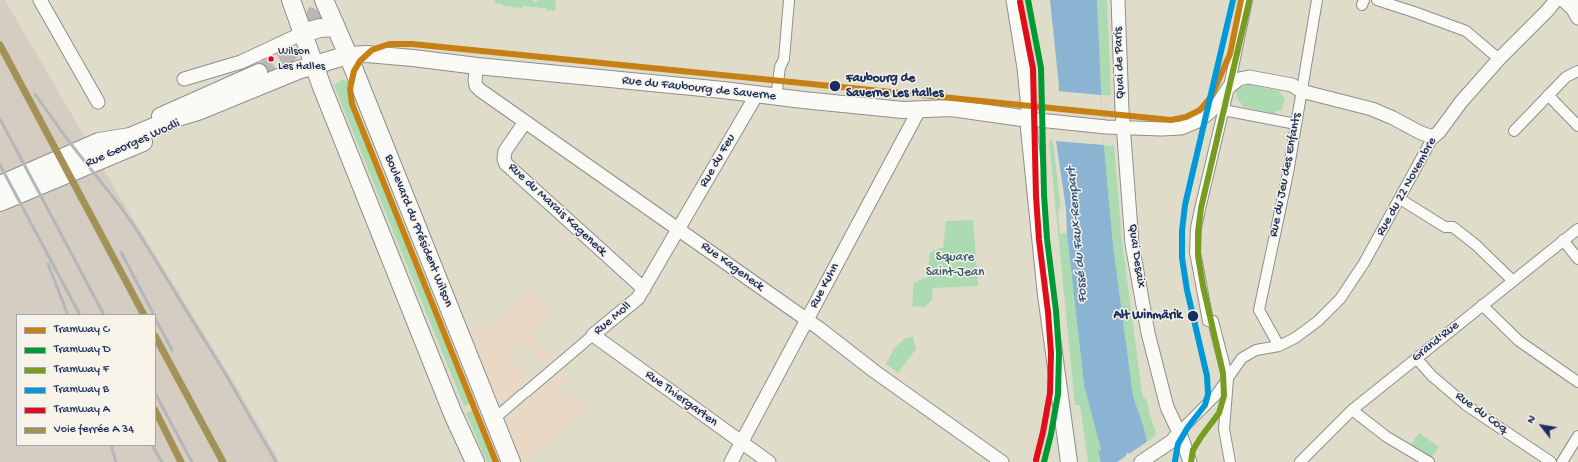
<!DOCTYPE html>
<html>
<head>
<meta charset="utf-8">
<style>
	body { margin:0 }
	#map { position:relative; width:1578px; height:462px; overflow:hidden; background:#dfdcca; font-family:"Gochi Hand",sans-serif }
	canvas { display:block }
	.legend { position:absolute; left:16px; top:314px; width:140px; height:132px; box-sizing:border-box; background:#f7f3e8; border:1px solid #9fa5b1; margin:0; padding:5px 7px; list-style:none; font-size:12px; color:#1b2f5e }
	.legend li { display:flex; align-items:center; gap:8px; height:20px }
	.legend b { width:20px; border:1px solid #9fa5b1 }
	.north { position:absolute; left:1522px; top:406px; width:40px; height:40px; -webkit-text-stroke:3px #f7f3e8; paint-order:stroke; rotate:301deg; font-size:11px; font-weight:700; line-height:16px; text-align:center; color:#1b2f5e }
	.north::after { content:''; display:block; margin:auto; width:14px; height:18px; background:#1b2f5e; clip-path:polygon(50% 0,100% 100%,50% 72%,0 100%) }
</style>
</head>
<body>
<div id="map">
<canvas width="1578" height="462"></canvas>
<ul class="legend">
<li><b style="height:5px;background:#c78013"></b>Tramway C</li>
<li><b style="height:5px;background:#093"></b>Tramway D</li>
<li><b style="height:5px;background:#789b21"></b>Tramway F</li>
<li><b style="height:5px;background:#0198da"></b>Tramway B</li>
<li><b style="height:5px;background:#e10d19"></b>Tramway A</li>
<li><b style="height:5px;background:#a39257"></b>Voie ferrée A 34</li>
</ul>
<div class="north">N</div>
</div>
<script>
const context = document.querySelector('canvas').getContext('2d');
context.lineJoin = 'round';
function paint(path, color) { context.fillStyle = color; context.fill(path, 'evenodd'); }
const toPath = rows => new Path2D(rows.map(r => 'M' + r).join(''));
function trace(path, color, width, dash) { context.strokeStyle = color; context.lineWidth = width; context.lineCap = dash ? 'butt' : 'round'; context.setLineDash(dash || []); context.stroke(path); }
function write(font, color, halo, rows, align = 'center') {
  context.font = font + ' "Gochi Hand",sans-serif'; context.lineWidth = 3; context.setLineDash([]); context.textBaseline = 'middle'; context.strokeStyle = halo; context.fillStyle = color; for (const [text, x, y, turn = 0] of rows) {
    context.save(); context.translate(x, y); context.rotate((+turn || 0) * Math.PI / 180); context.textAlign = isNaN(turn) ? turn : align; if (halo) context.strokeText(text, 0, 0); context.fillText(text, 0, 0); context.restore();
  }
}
paint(toPath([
	[532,292,551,317,531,335,551,359,545,365,523,341,508,354,529,379,521,386,532,398,561,373,567,381,558,388,569,401,576,395,586,408,567,425,556,438,522,461,505,416,519,409,528,401,518,389,503,401,496,400,469,330,483,322,487,330,499,318]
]), '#ead8c4');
paint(toPath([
	[0,0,5,0,118,194,232,379,280,462,0,462],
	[17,315,155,315,155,445,17,445]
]), '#d6cdc2');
paint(toPath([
	[495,0,532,0,536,3,538,0,556,0,555,11,546,10,546,8,523,6,522,8,503,6,503,4,494,3],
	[1097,0,1107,0,1111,95,1101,95],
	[342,80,352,82,353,99,356,106,474,402,464,406,334,85],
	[1247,84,1280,91,1280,94,1283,96,1285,100,1282,109,1280,111,1276,111,1275,114,1242,106,1242,104,1237,99,1236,92,1238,88,1246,86],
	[1049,140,1053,141,1060,204,1060,210,1058,210,1060,234,1067,233,1084,385,1101,450,1098,451,1101,462,1088,462,1080,405,1075,405],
	[1104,145,1114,146,1122,241,1142,393,1144,399,1146,398,1149,409,1148,410,1156,432,1155,436,1147,442,1144,428,1133,396,1113,245],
	[973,220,978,286,933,288,932,300,925,307,912,306,914,282,917,282,918,280,921,280,922,278,927,279,930,252,933,252,933,250,938,250,938,248,943,248,946,221],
	[913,336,916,349,898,373,886,364,895,347,904,339],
	[477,408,499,462,487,462,466,413],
	[1419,433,1439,447,1431,458,1409,447]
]), '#acdab1');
paint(toPath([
	[1050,0,1097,0,1103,135,1113,245,1133,396,1144,428,1147,442,1133,462,1128,452,1126,455,1128,462,1101,462,1098,451,1101,450,1084,385,1067,233,1066,208,1056,141,1059,86]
]), '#8bb3d2');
paint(toPath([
	[1057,91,1101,95,1104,145,1054,141],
	[1148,441,1155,462,1117,462]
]), '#dfdcca');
trace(toPath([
	[259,72,286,57,298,46,311,23,321,0]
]), '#b8b9b4', 16, [16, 8]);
const pedestrian = toPath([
	[1377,0,1414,12,1466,31,1499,59],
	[1578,3,1578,2],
	[1362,5,1364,0],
	[1548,95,1578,126],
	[774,97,777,90,780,67,784,59,789,0],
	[1223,110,1296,124],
	[1514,131,1566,77,1578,71],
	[1400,199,1445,227,1453,227,1476,245,1513,281],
	[1563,240,1578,259],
	[1482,305,1519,341,1578,382],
	[1279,346,1259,310,1288,173,1317,0],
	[1416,358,1432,376,1466,405,1551,462],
	[526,392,593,335],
	[1352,410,1387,437,1429,462],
	[494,419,523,394],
	[1179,432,1216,395,1242,358,1256,350,1279,346,1295,338,1318,321,1340,299,1364,263,1433,137],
	[1230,462,1224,429,1228,379,1213,321,1208,321,1195,252,1196,228,1200,209,1229,87,1247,0],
	[1300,462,1352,410,1578,229],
	[1562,462,1578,436]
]);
const minor = toPath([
	[40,0,98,102],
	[1013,0,1024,68,1029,119,1106,127,1162,129,1181,128,1198,121,1210,112,1217,105,1229,87,1239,79,1249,77,1292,85,1301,91,1372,109,1393,118,1421,133,1433,137,1439,132,1461,102,1499,59,1547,11,1556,0],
	[1118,0,1122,110,1132,244,1148,333,1167,407,1182,439,1190,462],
	[1563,0,1572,8,1578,18],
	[477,66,475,80,476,86,480,90,820,329,874,371,1002,462],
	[184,79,241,62,303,33],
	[757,94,638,298,593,335,769,462],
	[525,122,505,151,504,159,506,164,644,289],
	[731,462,919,110],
	[1141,462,1172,441,1179,432]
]);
const tertiary = toPath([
	[348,55,367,54,413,58,477,66,723,90,803,100,903,110,951,108,1029,119,1029,129,1046,295,1069,462],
	[160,116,259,72]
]);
const secondary = toPath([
	[291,0,322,87,453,414,475,462],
	[324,0,348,55,511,462],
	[303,33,320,28,336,27],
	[0,185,99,142,130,137,178,117,198,111,298,70,348,55],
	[0,202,143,142]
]);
trace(pedestrian, '#8e8f8e', 12);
trace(minor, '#8e8f8e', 15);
trace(tertiary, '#8e8f8e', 18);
trace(secondary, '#8e8f8e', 20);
trace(pedestrian, '#fafaf7', 10);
trace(minor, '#fafaf7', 13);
trace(tertiary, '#fafaf7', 16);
trace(secondary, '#fafaf7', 18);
trace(toPath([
	[35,94,67,139,120,206,138,232,226,375,276,462],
	[0,119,104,315],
	[0,165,80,315],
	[121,252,154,315],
	[48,264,68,315],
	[155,318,172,350],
	[155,393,192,462],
	[111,445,116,462],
	[152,445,162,462]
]), '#b4b7b9', 3);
trace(toPath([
	[0,45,144,315],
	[155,336,223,462],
	[155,410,181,462]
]), '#a39257', 7);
trace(toPath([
	[496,462,352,104,350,89,354,71,360,61,372,50,389,44,412,44,1171,120,1186,117,1200,110,1211,97,1230,54,1241,0]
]), '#c78013', 6);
trace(toPath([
	[1028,0,1041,68,1044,195,1047,239,1056,311,1059,353,1058,394,1051,434,1044,462]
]), '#093', 6);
trace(toPath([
	[1191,462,1193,450,1201,437,1219,413,1224,396,1223,373,1203,286,1198,256,1198,232,1201,208,1249,2]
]), '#789b21', 6);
trace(toPath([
	[1175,461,1178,444,1188,427,1205,405,1208,394,1207,376,1187,290,1182,258,1182,231,1185,205,1233,0]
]), '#0198da', 6);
trace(toPath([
	[1020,2,1033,69,1036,196,1039,240,1048,312,1051,353,1050,393,1043,432,1036,460]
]), '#e10d19', 6);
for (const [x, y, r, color] of [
	[271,59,3.5,"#e4002b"],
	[835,86,6,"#1b2f5e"],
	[1193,316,6,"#1b2f5e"]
]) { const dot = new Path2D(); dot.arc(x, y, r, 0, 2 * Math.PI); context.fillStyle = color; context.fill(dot); trace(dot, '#f7f3e8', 1.5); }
write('12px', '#1b2f5e', '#f7f3e8', [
	["Wilson",278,52],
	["Les Halles",278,67]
], 'left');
write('13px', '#1b2f5e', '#f7f3e8', [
	["Quai de Paris",1120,63,-92],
	["Rue du Faubourg de Saverne",699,89,6],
	["Rue Georges Wodli",133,144,-24],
	["Rue du Feu",718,161,-60],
	["Rue du Jeu des Enfants",1286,175,-79],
	["Rue du 22 Novembre",1407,187,-61],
	["Rue du Marais Kageneck",557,210,43],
	["Boulevard du Président Wilson",418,231,68],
	["Quai Desaix",1136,256,82],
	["Rue Kageneck",732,267,36],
	["Rue Kuhn",825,286,-62],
	["Rue Moll",613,319,-40],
	["Grand'Rue",1436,342,-39],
	["Rue Thiergarten",681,399,36],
	["Rue du Coq",1481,413,36]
]);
write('bold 13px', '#1b2f5e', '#f7f3e8', [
	["Faubourg de",846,79],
	["Saverne Les Halles",846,94],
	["Alt Winmärik",1182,316,"right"]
], 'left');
write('13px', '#355a6e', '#f7f3e8', [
	["Square",955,258],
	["Saint-Jean",955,273]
]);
write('italic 14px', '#365788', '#f7f3e8', [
	["Fossé du Faux-Rempart",1078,235,-95]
]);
</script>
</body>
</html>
